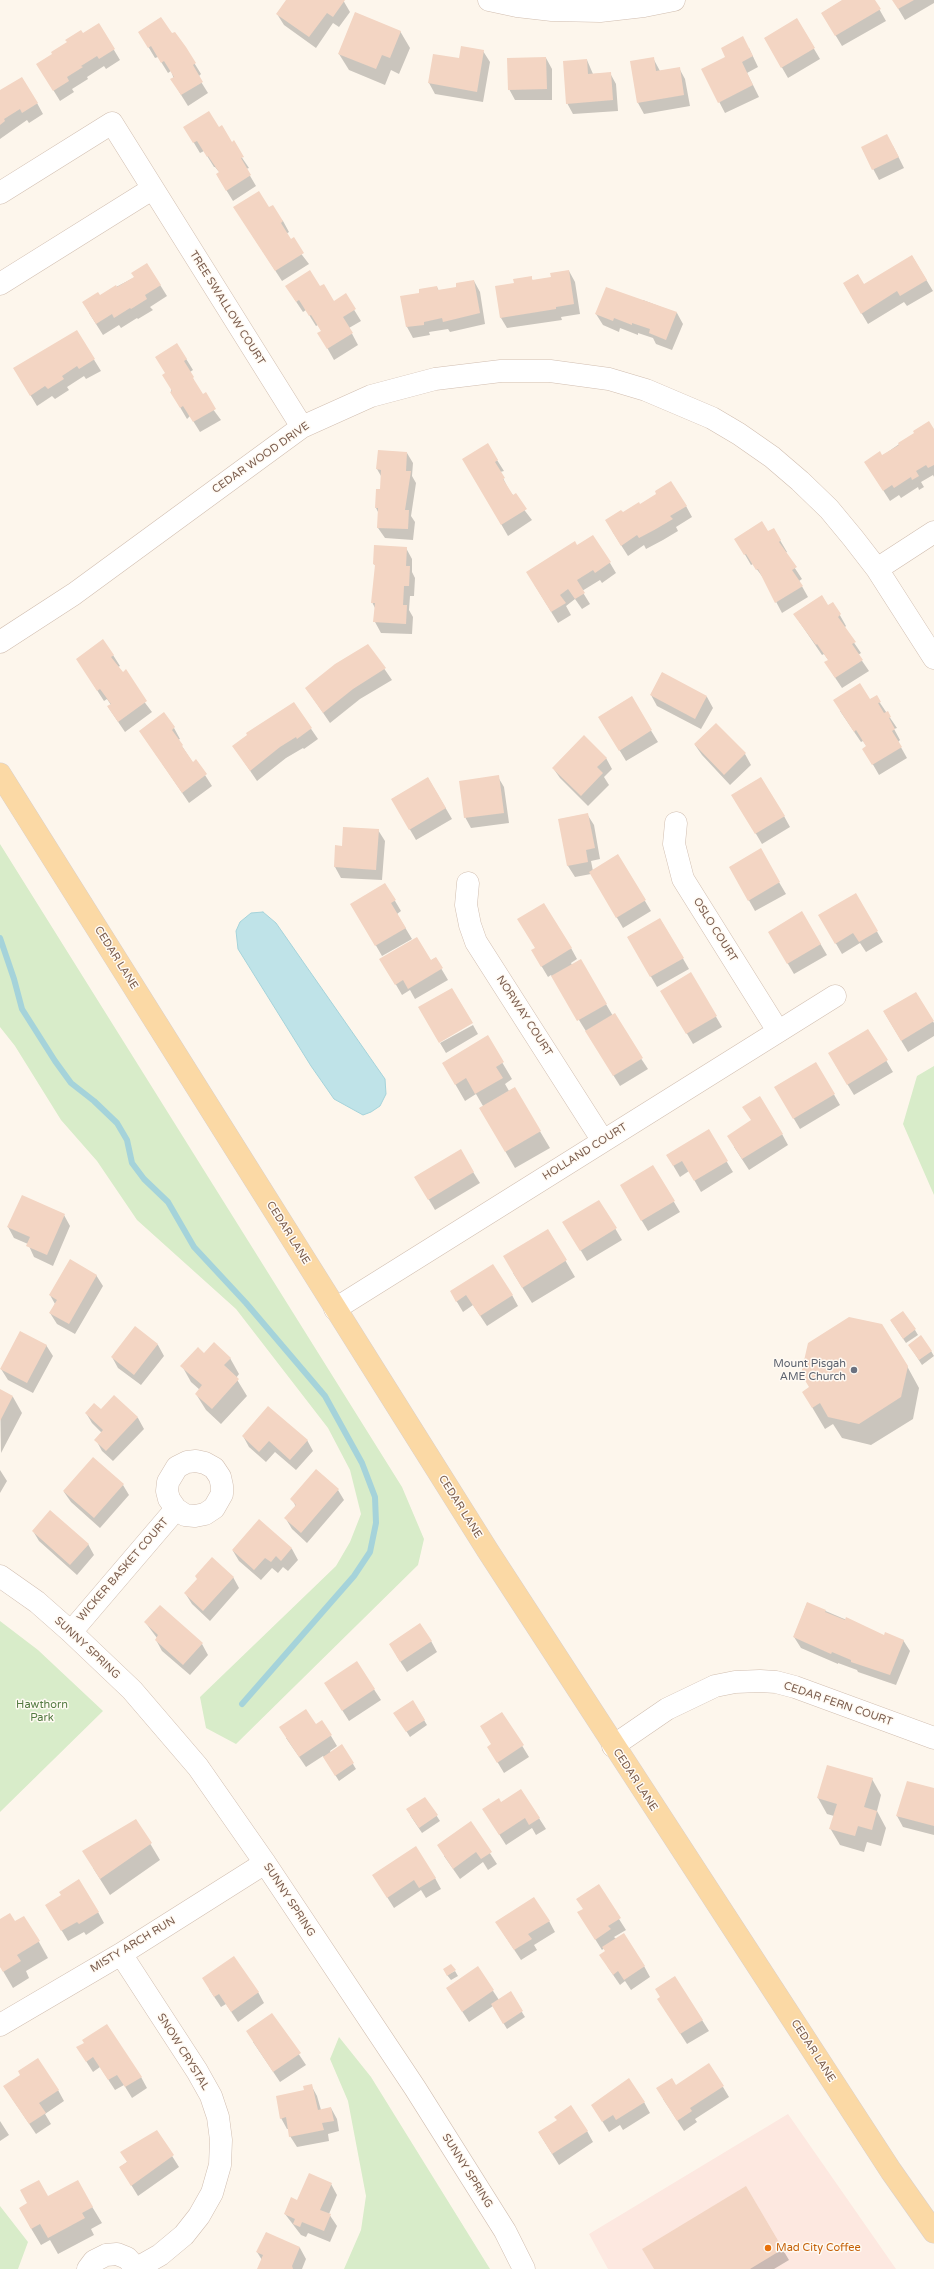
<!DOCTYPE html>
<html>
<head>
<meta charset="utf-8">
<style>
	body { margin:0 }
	canvas { display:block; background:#fdf6ec }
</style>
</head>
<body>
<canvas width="934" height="2269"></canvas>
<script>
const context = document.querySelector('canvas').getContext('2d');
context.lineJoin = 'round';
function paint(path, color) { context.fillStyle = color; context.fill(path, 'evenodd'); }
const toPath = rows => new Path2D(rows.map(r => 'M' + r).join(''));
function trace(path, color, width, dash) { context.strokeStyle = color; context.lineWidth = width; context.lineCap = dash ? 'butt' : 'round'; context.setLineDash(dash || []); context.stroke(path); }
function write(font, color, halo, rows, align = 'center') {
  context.font = font + ' "Varela Round",sans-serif'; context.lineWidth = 3; context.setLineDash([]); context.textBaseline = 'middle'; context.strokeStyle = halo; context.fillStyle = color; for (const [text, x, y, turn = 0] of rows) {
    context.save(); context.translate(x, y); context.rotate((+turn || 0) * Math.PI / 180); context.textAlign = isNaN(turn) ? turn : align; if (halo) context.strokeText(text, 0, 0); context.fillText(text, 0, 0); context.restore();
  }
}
paint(toPath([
	[788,2114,896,2269,608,2269,589,2234]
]), '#fde8e0');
paint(toPath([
	[0,844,402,1487,424,1539,418,1565,236,1744,206,1728,200,1697,336,1566,350,1542,361,1514,350,1470,328,1428,236,1309,137,1220,97,1161,61,1120,15,1046,0,1027],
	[934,1066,934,1195,903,1124,917,1076],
	[0,1621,38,1650,103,1711,0,1812],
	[339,2037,371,2077,490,2269,344,2269,361,2230,366,2196,348,2101,330,2059],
	[0,2206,28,2242,18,2269,0,2269]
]), '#d8ecc9');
const water = toPath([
	[263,912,276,923,385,1079,386,1094,380,1106,371,1112,363,1115,334,1099,311,1066,238,949,236,931,240,922,251,913,263,912]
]);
paint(water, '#bfe3e8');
trace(water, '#a5d3da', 1);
paint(toPath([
	[287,0,343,0,350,12,339,27,333,23,316,48,284,25,277,14],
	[843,0,874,0,886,21,842,46,822,13],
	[893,0,934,0,934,3,905,20],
	[797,20,820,59,788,78,765,38],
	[99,25,120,60,106,69,104,66,87,77,88,79,72,89,74,92,60,101,44,75,83,35],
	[400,31,410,48,399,74,391,70,385,85,349,70,339,54],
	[171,35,185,48,201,74,198,77,208,93,188,106,178,90,171,71,168,73,158,57,155,58,146,43],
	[749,48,758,67,747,73,759,97,725,113,702,69],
	[483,51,490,62,483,102,435,94,429,83,459,59],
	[546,58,552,69,552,100,515,100,509,89],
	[653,58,660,71,679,68,685,79,690,106,644,114,638,103],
	[587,60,593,74,610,73,616,84,618,111,573,114,567,103],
	[0,92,37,103,43,114,29,123,27,120,0,139],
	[191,138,232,143,249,168,246,169,256,186,233,201,217,175,220,173,215,167,214,167,204,151,200,153],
	[893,146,904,168,879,180,862,148],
	[269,209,283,221,289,232,286,234,309,264,282,281,241,218],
	[912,256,933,291,907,306,904,302,868,324,844,284,864,285],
	[147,264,167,296,150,307,153,310,138,319,137,318,121,328,119,325,103,335,89,313,99,296,135,277],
	[569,271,575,282,580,314,561,317,562,320,507,328,501,318,515,284,531,277,533,281,552,278],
	[474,281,480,292,485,324,450,332,448,329,429,332,430,335,413,338,407,327,402,297,421,294,437,287,439,291,458,288],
	[320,288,334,302,345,295,361,321,349,328,358,345,334,360,325,344,322,332,318,325,316,326,306,310,303,312,293,297],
	[643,300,677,313,683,324,672,350,656,344,653,338,638,333,638,335,620,328,619,332,603,325,596,314,642,302],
	[77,332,101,371,86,379,84,376,67,387,69,390,55,399,52,396,37,406,14,368],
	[177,344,193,370,190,372,198,389,221,420,200,432,190,416,187,419,171,392],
	[934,431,934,477,933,475,921,482,924,487,919,490,918,487,901,498,899,495,890,501,872,473,882,456,915,433],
	[407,453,413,463,412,476,416,483,411,516,415,522,413,540,385,538,378,528,379,514,376,508,381,490,381,476,377,469],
	[464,460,497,460,504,471,500,472,509,490,532,520,508,536],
	[640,505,686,506,692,517,676,527,678,531,663,540,646,549,644,545,628,556,612,531,622,514],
	[774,530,787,552,785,553,802,579,799,581,808,597,782,613,764,579,753,564,751,565,736,539,768,533],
	[577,546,610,563,616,573,602,583,600,580,582,591,590,604,582,609,575,599,566,606,571,615,558,623,534,584],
	[406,548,412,559,412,572,415,578,414,596,410,596,409,610,413,617,412,634,381,633,375,622,375,608,372,602,376,567,374,564],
	[833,603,846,626,844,628,861,653,858,655,869,671,842,688,832,673,829,661,824,654,822,655,794,614,828,606],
	[368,645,392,680,360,699,330,723,306,688],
	[113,655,120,666,118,667,152,712,125,732,108,707,111,705,107,699,104,701,84,670],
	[662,673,707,697,713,708,701,729,657,706,651,695],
	[876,697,897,728,894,729,900,740,898,742,907,758,879,775,864,749,867,747,863,741,861,742,840,711],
	[631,698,658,742,626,761,606,728],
	[294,704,318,739,304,749,303,748,286,758,257,781,234,747],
	[164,714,174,728,180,739,178,740,193,763,196,761,212,786,189,803,140,731],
	[716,724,745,754,751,765,730,785,702,755,695,745],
	[606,758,612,769,604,777,609,785,588,806,560,778,553,768],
	[498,777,504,787,509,823,471,828,465,817],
	[428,778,452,819,416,840,392,799],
	[733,795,784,816,790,827,762,844],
	[587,814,594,825,600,859,591,861,593,871,618,856,651,911,623,928,591,874,575,877,568,866,559,820],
	[378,830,385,841,382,880,341,878,335,867,343,847],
	[760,850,786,894,755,911,730,867],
	[385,884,401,911,397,914,412,939,382,956,352,904],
	[856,895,883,942,866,952,860,943,842,954,820,916],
	[802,913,827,955,794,974,769,932],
	[660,919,689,969,657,987,628,937],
	[571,948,577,959,571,963,572,965,580,960,613,1016,648,1069,620,1086,551,975,548,977,539,962],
	[435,958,448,980,415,999,410,990,402,995,381,959,430,961],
	[691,974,722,1027,693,1044,662,991],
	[916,993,934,1023,934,1036,908,1052,884,1012],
	[473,1025,478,1034,446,1053,440,1043],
	[868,1030,893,1072,854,1095,835,1064],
	[487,1037,512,1079,505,1084,509,1091,514,1088,550,1148,515,1168,480,1108,483,1106,476,1094,465,1101,443,1063],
	[816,1063,840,1105,800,1129,775,1087],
	[752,1121,782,1134,788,1145,749,1170,734,1147],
	[708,1131,733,1172,701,1192,689,1171,680,1177,667,1155],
	[460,1151,480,1183,435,1210,416,1178],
	[653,1167,680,1212,648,1231,627,1196],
	[599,1201,622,1240,587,1261,564,1222],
	[64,1215,70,1226,53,1266,34,1257,28,1244,14,1238,8,1227],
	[548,1231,575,1277,532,1303,513,1273],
	[96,1275,103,1286,75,1334,57,1324,50,1313,55,1304,50,1295],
	[451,1292,512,1295,518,1306,487,1326,473,1305,463,1312],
	[891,1321,915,1330,918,1335,906,1343],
	[135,1327,158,1345,164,1356,141,1385,118,1368,112,1357],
	[46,1345,53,1356,33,1393,8,1380,1,1369],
	[909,1345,931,1351,934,1356,922,1365],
	[204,1354,230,1358,239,1374,236,1378,247,1396,221,1424,206,1410,196,1394,200,1390,191,1382,182,1366],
	[907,1366,919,1388,913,1419,871,1445,842,1438,833,1424,825,1429,803,1392],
	[0,1390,13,1397,22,1413,1,1453],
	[114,1396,138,1418,144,1429,113,1461,102,1451,96,1440,102,1433,92,1423,86,1413,101,1411],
	[243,1436,307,1440,313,1451,296,1470,275,1452,266,1462,249,1447],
	[0,1470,7,1481,0,1493],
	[123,1485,129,1495,100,1528,71,1502,64,1492],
	[338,1490,344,1500,307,1543,292,1529,286,1519,296,1507,292,1499],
	[259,1521,292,1549,298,1560,288,1571,283,1567,278,1573,272,1568,261,1580,239,1561,233,1551],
	[33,1531,88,1544,94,1555,77,1575,39,1541],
	[233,1577,239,1588,210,1621,192,1604,185,1593,198,1580],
	[807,1603,884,1636,903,1640,910,1651,896,1685,858,1672,857,1670,838,1663,838,1664,801,1648,794,1637],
	[160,1606,202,1644,208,1655,190,1675,162,1651,156,1640,157,1638,145,1622],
	[431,1641,437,1652,407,1672,396,1655],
	[356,1662,381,1700,349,1721,332,1694],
	[502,1713,529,1757,504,1773,495,1758,492,1745],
	[398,1718,424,1720,427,1725,410,1737],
	[315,1725,331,1736,337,1746,330,1751,331,1753,342,1746,356,1769,339,1781,323,1756,306,1767,286,1738],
	[872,1779,881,1795,877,1811,886,1828,881,1846,867,1842,864,1852,840,1845,830,1828,834,1816,827,1814,818,1798],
	[934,1789,934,1835,903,1827,897,1816],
	[521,1790,546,1829,536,1835,532,1828,506,1845,490,1820,501,1804],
	[425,1798,440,1821,422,1833,410,1815],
	[136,1820,160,1860,110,1895,93,1868],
	[470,1823,497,1864,488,1870,483,1862,460,1879,444,1856],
	[373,1875,435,1878,441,1889,426,1898,421,1890,394,1908],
	[598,1886,626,1930,614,1937,644,1966,650,1977,631,1990,625,1981,620,1985,607,1966,606,1951,604,1948,602,1950,585,1923,584,1909],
	[98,1912,104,1923,86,1935,84,1932,68,1941,53,1916],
	[0,1920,15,1922,39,1942,48,1958,26,1971,29,1978,13,1988,0,1966],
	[549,1921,555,1932,534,1945,537,1950,521,1960,503,1933],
	[478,1968,499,2000,510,1993,525,2017,507,2029,493,2006,469,2022,447,1988],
	[455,1971,458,1976,451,1980,447,1975],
	[209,1989,258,1992,264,2003,238,2022,226,2004,221,2007],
	[665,2010,702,2020,709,2031,687,2044],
	[272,2014,306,2065,280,2082,253,2042],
	[85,2043,141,2077,147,2088,132,2098,124,2085,115,2090,100,2067,93,2072,84,2058],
	[22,2075,58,2090,64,2101,45,2114,51,2124,36,2134,11,2097],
	[311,2085,317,2096,321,2110,331,2108,337,2119,339,2131,328,2134,329,2141,297,2147,290,2136,289,2129,287,2129,281,2118],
	[676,2086,723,2087,729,2097,695,2119,697,2122,684,2131,663,2099],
	[644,2102,650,2113,623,2130,620,2125,609,2132,599,2116],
	[0,2121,9,2135,0,2141],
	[587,2131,593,2142,559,2165,539,2133],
	[157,2132,179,2167,138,2196,120,2167,127,2162],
	[77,2182,102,2223,91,2229,94,2235,58,2254,50,2240,41,2245,29,2225,48,2197],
	[331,2184,337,2195,329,2214,337,2226,330,2242,308,2233,306,2237,301,2235,285,2214,297,2201],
	[746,2188,789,2260,774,2269,655,2269],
	[266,2233,300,2248,306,2259,302,2269,258,2269,262,2260,257,2252]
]), '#0003');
trace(toPath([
	[0,938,14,979,22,1009,55,1061,71,1083,94,1101,117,1123,127,1140,132,1163,144,1179,168,1202,194,1247,246,1303,325,1396,362,1463,375,1497,376,1523,370,1552,354,1576,242,1704]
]), '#a5d3da', 6);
paint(toPath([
	[286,0,345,0,333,17,327,13,309,37,276,14],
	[842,0,875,0,881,9,835,36,821,13],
	[892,0,914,0,898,9],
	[355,12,401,31,390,58,382,55,376,69,338,54],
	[161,17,172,33,175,32,186,47,196,63,193,65,203,82,181,95,170,79,174,77,164,61,161,63,151,46,148,48,138,32],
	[797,18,815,48,781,68,764,38],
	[99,23,115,49,99,59,97,56,81,66,83,67,67,77,69,81,53,91,36,64,52,54,51,52,67,42,65,40,81,30,83,33],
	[743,36,753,56,742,62,753,85,718,103,701,69,725,57,721,48],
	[461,46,484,50,477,92,428,83,433,54,459,58],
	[546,57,547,89,508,90,507,58],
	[654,57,656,71,680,67,684,95,637,103,630,61],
	[587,59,588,74,611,72,613,100,566,104,563,61],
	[22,77,38,103,22,113,20,109,4,119,5,121,0,125,0,90],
	[209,111,219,127,222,125,232,142,234,140,244,157,241,158,251,175,226,191,216,174,219,172,208,156,207,157,197,141,193,143,183,127],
	[887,134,899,157,872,170,861,147],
	[259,191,269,207,273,205,283,221,281,223,291,239,294,237,304,253,275,271,233,207],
	[912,255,927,280,900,296,897,291,861,314,843,283,858,274,864,284],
	[147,263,161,285,145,295,147,299,131,309,130,308,114,318,112,314,96,324,82,302,98,292,100,295,116,285,117,287,134,277,131,273],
	[310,270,320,286,324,284,334,301,346,293,356,309,343,317,353,333,327,349,317,333,321,331,311,315,309,316,299,300,296,302,285,286],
	[569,270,574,304,556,307,556,309,500,318,495,286,514,283,513,279,532,276,532,280,551,277,550,273],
	[474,280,480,313,443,322,442,318,424,322,424,325,406,327,400,296,419,293,419,289,437,286,438,290,456,287,456,283],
	[606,287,677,312,666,340,649,333,650,329,632,323,632,325,614,318,613,321,595,314],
	[77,330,95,359,79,369,77,366,62,376,64,379,48,389,45,386,30,396,13,368],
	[177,343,187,359,184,361,194,377,193,378,203,394,206,392,216,409,193,422,183,406,180,408,170,392,172,391,162,375,165,373,155,357],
	[929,421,934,429,934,465,928,468,926,465,916,471,919,476,912,480,911,477,894,488,892,485,883,491,864,462,880,451,882,455,899,445,898,443,914,433,913,431],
	[488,443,498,460,495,462,505,478,503,479,513,495,516,493,527,509,501,525,462,459],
	[378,450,407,452,406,471,411,471,405,510,409,510,408,529,377,528,378,508,375,508,376,489,380,489,381,470,376,469],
	[671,481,687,506,670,516,673,519,656,529,639,538,637,535,621,546,605,520,621,510,623,512,639,502,640,504,656,494,655,491],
	[762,521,768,531,774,528,781,540,779,542,797,567,792,570,803,586,775,603,758,569,756,570,746,554,744,555,734,539],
	[593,535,611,562,595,573,593,570,577,580,585,593,575,599,568,589,560,595,566,603,551,612,526,572,575,541,577,545],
	[374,545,407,547,406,566,410,566,409,586,404,586,403,605,407,605,406,624,373,622,375,603,371,603,375,565,373,564],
	[822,595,828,605,833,602,841,614,838,617,856,642,852,644,863,660,835,678,824,662,828,660,817,644,816,645,793,614],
	[103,639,114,655,111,657,123,672,126,669,147,701,118,722,107,706,111,704,100,689,97,691,76,659],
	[368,644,386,668,353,689,323,713,305,688,335,664],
	[662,672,707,696,695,719,650,695],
	[860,683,870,699,877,695,881,702,878,703,884,713,888,711,891,717,889,718,895,729,892,731,902,747,872,765,862,749,866,746,856,730,854,732,833,700],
	[632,696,652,730,619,751,598,717],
	[294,702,312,728,297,739,296,737,280,747,250,771,232,746,247,735,246,733],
	[164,712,175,727,172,730,183,745,182,746,193,762,196,759,207,774,182,793,139,731],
	[716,723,746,753,724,775,694,744],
	[584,735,607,758,597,767,603,773,581,796,552,768],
	[499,775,504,813,464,818,459,781],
	[428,777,446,808,409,830,391,799],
	[761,777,785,816,755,834,731,795],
	[588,813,595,848,586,850,588,862,567,866,558,819],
	[343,827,379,829,376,870,334,867,335,845,342,846],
	[761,848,780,882,748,901,729,867],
	[618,854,646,900,616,918,589,872],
	[385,883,396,900,391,903,406,928,375,946,350,904],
	[856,893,878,931,859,942,853,933,835,944,818,915],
	[544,903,572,948,541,967,531,950,535,948,517,919],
	[802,911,821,944,787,964,768,932],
	[660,918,684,958,650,977,627,937],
	[417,937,431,960,436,957,443,968,408,989,403,980,395,985,379,959],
	[581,959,607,1004,577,1021,551,976],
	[691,972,717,1016,686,1034,660,991],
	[452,988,473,1023,439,1043,418,1007],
	[916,992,934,1021,901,1041,883,1011],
	[615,1013,643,1058,613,1076,585,1031],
	[868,1029,888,1060,847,1085,828,1053],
	[488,1035,504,1062,496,1067,503,1078,475,1094,466,1078,455,1085,442,1063],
	[816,1062,835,1094,793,1119,774,1087],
	[515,1087,541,1131,505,1152,479,1108],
	[760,1096,783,1134,742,1159,727,1136,751,1120,742,1107],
	[709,1129,728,1161,694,1181,682,1161,673,1166,666,1155],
	[461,1149,474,1172,428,1200,414,1177],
	[653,1165,675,1201,641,1221,620,1185],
	[22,1195,65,1214,47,1255,26,1246,30,1237,7,1227],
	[599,1200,617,1228,580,1251,562,1222],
	[548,1229,567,1260,522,1288,503,1256],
	[70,1259,97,1275,69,1324,49,1313,57,1300,49,1295],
	[493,1264,513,1295,480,1316,466,1295,456,1302,450,1291],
	[903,1311,916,1329,903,1339,890,1320],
	[849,1317,882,1324,908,1366,901,1397,859,1424,828,1417,820,1403,812,1408,802,1392,809,1387,801,1374,808,1343],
	[135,1326,158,1344,134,1375,111,1357],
	[20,1331,47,1345,27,1383,0,1369],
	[921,1335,932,1351,919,1360,908,1345],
	[214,1342,231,1358,224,1365,239,1379,212,1409,195,1394,202,1385,180,1366,198,1347,204,1353],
	[0,1389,13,1396,0,1421],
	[114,1395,138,1417,106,1451,94,1440,103,1430,85,1413,94,1403,101,1409],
	[268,1406,308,1440,290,1460,269,1441,259,1452,242,1436],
	[93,1457,124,1484,94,1518,63,1491],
	[316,1469,339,1489,301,1533,284,1518,296,1505,290,1499],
	[50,1510,89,1544,70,1565,32,1531],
	[259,1519,292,1548,281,1561,276,1556,271,1562,265,1558,254,1570,232,1550],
	[212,1557,234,1577,203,1611,184,1593,197,1579,195,1576],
	[807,1602,826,1610,825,1612,845,1620,846,1617,884,1635,885,1632,904,1640,890,1675,851,1662,851,1660,832,1652,831,1654,793,1637],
	[160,1605,203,1643,183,1665,155,1640,158,1635,144,1622],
	[420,1623,432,1641,400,1662,389,1644],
	[357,1661,375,1689,342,1711,324,1683],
	[413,1700,425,1720,406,1732,393,1713],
	[306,1709,316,1724,322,1720,332,1735,299,1757,279,1727],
	[502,1712,524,1745,497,1763,487,1747,491,1744,480,1726],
	[342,1744,354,1763,335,1776,323,1757],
	[827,1765,873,1778,864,1807,877,1811,872,1830,858,1826,855,1836,829,1829,837,1804,817,1798],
	[907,1781,934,1788,934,1826,896,1816],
	[521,1789,540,1818,529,1825,525,1818,499,1835,482,1809,499,1798,501,1802],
	[425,1797,438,1815,419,1828,406,1809],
	[136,1819,152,1843,100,1879,82,1851],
	[471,1821,492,1852,481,1859,476,1852,453,1869,437,1845],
	[416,1846,436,1878,419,1888,414,1880,387,1898,372,1875],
	[79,1879,99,1912,79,1924,77,1922,61,1931,45,1905,61,1895,59,1892],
	[599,1884,621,1918,608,1926,611,1929,595,1940,577,1912,583,1909,576,1899],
	[534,1897,550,1921,528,1934,532,1939,514,1950,495,1922],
	[10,1913,15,1921,24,1916,40,1941,17,1955,21,1961,3,1972,0,1967,0,1919],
	[624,1933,645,1966,624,1980,618,1971,613,1975,599,1955,605,1951,602,1947],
	[234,1956,259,1992,231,2012,219,1994,214,1997,202,1978],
	[451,1964,456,1970,447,1976,443,1969],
	[478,1966,494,1990,462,2012,446,1988],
	[675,1976,703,2020,680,2034,657,1999,660,1997,655,1989],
	[511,1991,523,2011,503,2024,491,2004],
	[272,2013,301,2053,273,2072,246,2031],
	[107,2024,142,2077,125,2087,117,2075,108,2080,93,2057,86,2062,76,2047,84,2043,82,2040],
	[38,2058,59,2090,39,2103,46,2113,29,2124,3,2086,20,2075,18,2071],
	[709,2063,724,2086,690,2108,692,2111,677,2121,656,2088,672,2078,676,2085],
	[629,2078,645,2102,616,2120,613,2115,602,2122,591,2105],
	[312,2084,318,2110,331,2107,334,2121,322,2123,324,2130,289,2137,286,2117,280,2119,276,2096,304,2090,303,2086],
	[571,2105,588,2131,552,2154,538,2132,557,2120,554,2117],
	[157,2130,174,2155,131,2186,119,2167,127,2162,120,2152],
	[309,2173,332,2183,320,2210,331,2214,324,2231,302,2222,300,2227,293,2224,295,2219,284,2214,291,2197,297,2200],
	[39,2180,48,2196,78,2180,93,2207,82,2213,85,2218,48,2238,40,2224,31,2229,19,2208,27,2203,20,2190],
	[746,2186,783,2249,750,2269,654,2269,642,2249],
	[266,2232,300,2247,292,2266,293,2269,257,2269,263,2255,256,2252]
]), '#f3d5c3');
const minor = toPath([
	[489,0,517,6,552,10,600,11,644,6,674,0],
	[0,193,112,123,302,427],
	[0,284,152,189],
	[877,569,934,532],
	[0,642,74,594,302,427,371,396,435,379,501,371,550,371,609,379,646,390,712,418,739,434,772,457,800,481,829,509,853,538,877,569,934,658],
	[676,823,674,844,683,879,778,1031],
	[468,883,466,905,470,925,476,942,603,1141],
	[335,1309,835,996],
	[0,1576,37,1602,71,1632,132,1690,198,1767,265,1863,415,2088,505,2231,524,2269],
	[71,1632,176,1509,169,1499,167,1491,168,1482,177,1467,187,1462,196,1461,205,1463,214,1468,220,1477,222,1486,222,1494,214,1508,205,1514,195,1516,185,1515,176,1509],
	[613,1746,667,1709,715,1686,735,1682,760,1681,776,1682,795,1687,934,1738],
	[121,1954,197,2071,211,2096,218,2117,221,2140,220,2165,212,2193,199,2216,184,2235,160,2255,137,2268],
	[0,2025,121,1954,265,1863],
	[88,2269,94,2261,106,2255,117,2254,127,2258,137,2269]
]);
const major = toPath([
	[0,774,488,1551,891,2171,934,2232]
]);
trace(minor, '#d1beb0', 23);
trace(major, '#dad1cd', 23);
trace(minor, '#fff', 22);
trace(major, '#fbd9a5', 22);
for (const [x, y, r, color] of [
	[854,1370,4,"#6b7280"],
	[768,2248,4,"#e8710a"]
]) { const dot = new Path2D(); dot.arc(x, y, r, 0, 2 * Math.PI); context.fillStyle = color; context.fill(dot); trace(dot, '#fffaf3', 1.5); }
write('11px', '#7a5c4d', '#fffaf3', [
	["TREE SWALLOW COURT",227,308,58],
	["CEDAR WOOD DRIVE",261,458,-35],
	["OSLO COURT",715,930,58],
	["CEDAR LANE",116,958,58],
	["NORWAY COURT",524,1016,57],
	["HOLLAND COURT",585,1152,-32],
	["CEDAR LANE",288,1233,58],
	["CEDAR LANE",460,1507,58],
	["WICKER BASKET COURT",123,1570,-49],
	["SUNNY SPRING",87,1648,43],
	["CEDAR FERN COURT",838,1704,19],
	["CEDAR LANE",635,1780,57],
	["SUNNY SPRING",289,1900,57],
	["MISTY ARCH RUN",133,1945,-31],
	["CEDAR LANE",813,2051,57],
	["SNOW CRYSTAL",183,2052,58],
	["SUNNY SPRING",467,2171,58]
]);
write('11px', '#5b616d', '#fffaf3', [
	["Mount Pisgah",846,1364],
	["AME Church",846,1377]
], 'right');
write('11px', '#537a41', '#fffaf3', [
	["Hawthorn",42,1705],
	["Park",42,1718]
]);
write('11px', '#c56008', '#fffaf3', [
	["Mad City Coffee",776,2248]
], 'left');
</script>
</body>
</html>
